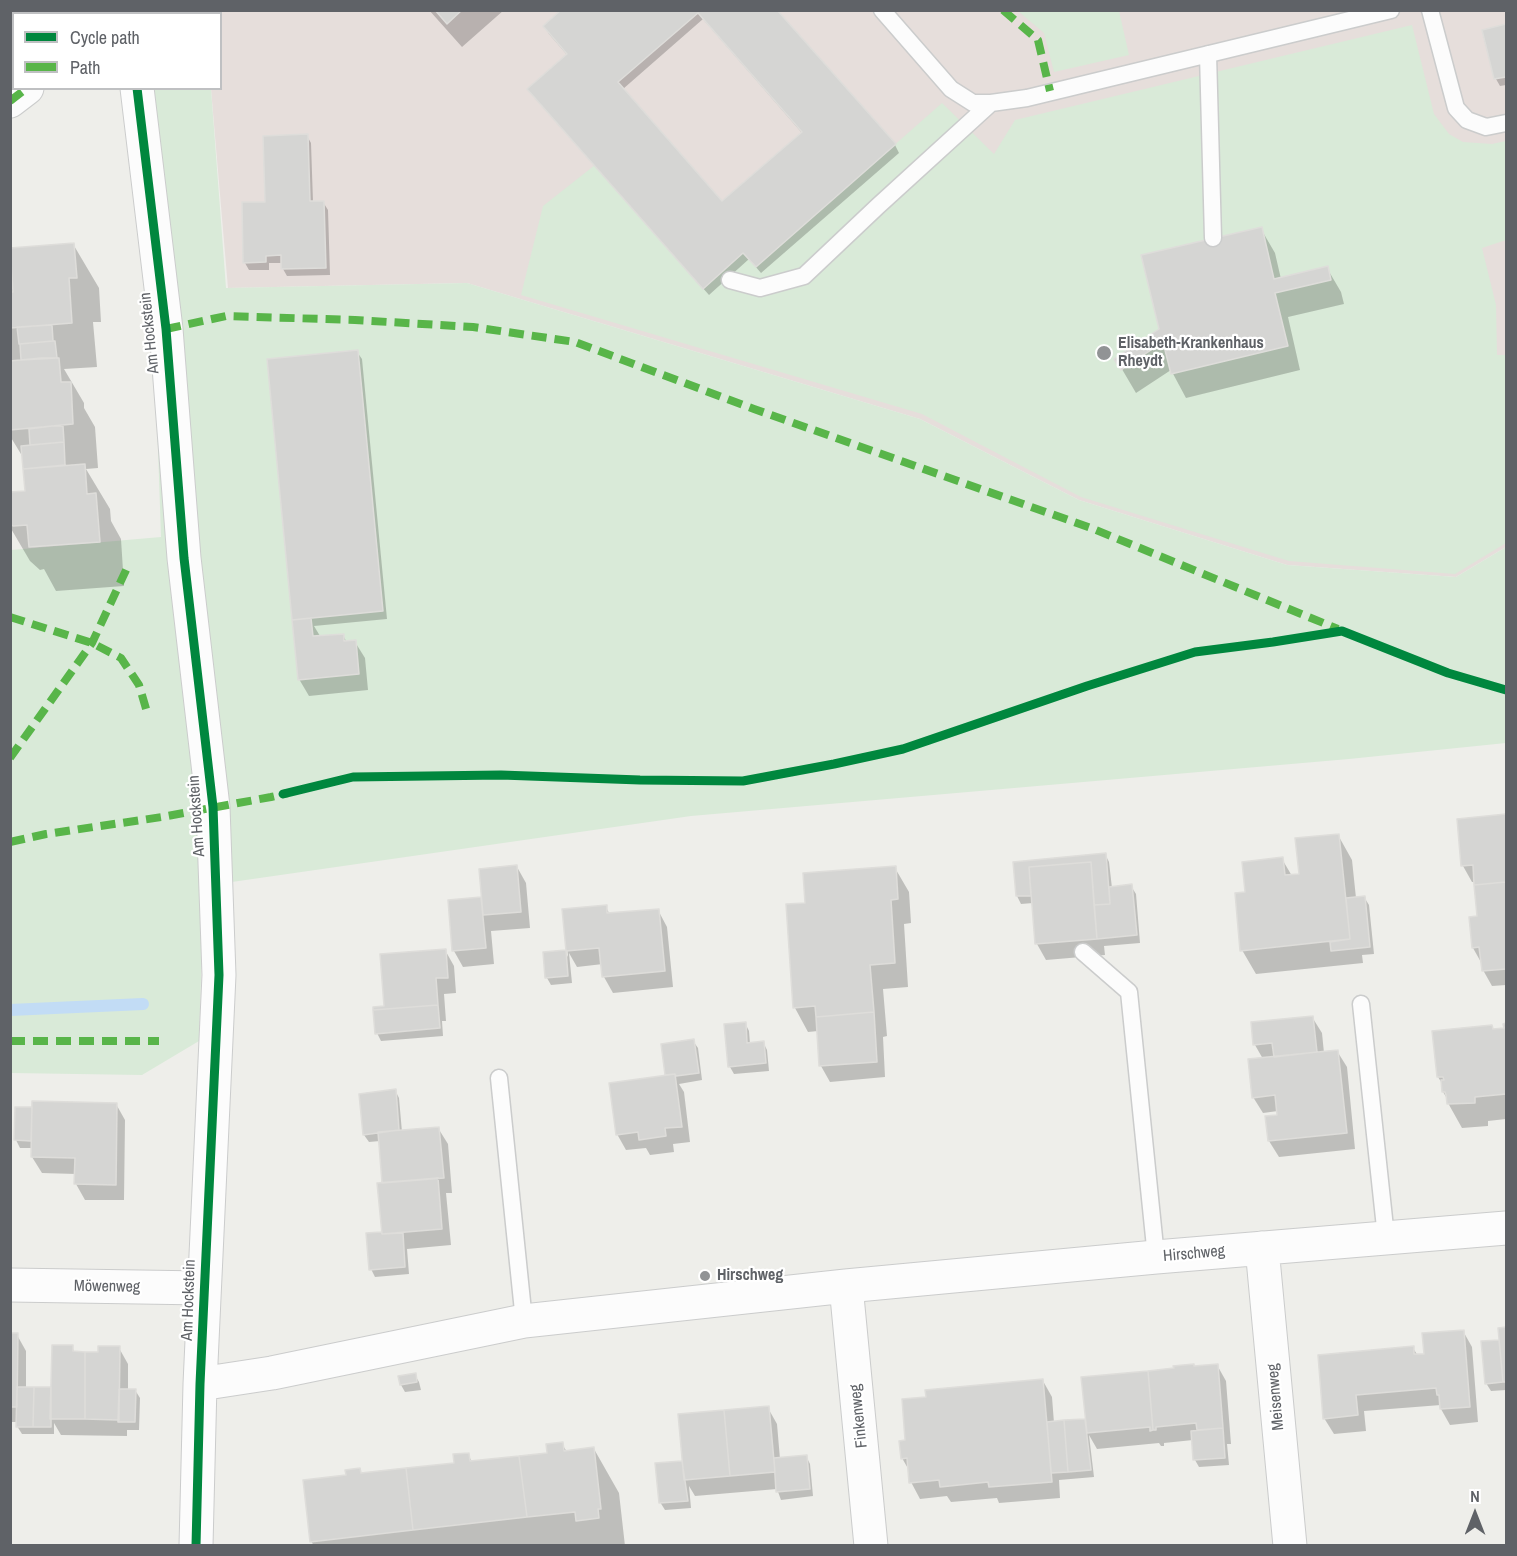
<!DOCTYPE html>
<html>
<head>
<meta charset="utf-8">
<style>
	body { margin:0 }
	#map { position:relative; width:1517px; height:1556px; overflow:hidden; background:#eeeeea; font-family:"Archivo Narrow",sans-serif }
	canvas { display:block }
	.frame { position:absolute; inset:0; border:12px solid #5f6267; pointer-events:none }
	.legend { position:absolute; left:12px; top:12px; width:210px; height:78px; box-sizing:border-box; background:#fff; border:2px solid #bfc0c2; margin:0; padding:8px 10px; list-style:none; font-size:18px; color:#5f6267 }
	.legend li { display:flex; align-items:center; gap:12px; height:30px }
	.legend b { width:30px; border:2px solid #bfc0c2 }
	.north { position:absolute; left:1445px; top:1484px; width:60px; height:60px; -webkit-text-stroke:4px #fff; paint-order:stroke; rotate:0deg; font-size:16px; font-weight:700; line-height:24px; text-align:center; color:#5f6267 }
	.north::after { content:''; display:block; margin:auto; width:21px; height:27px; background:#5f6267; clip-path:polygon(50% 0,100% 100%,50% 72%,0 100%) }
</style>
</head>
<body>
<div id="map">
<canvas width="1517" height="1556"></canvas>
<div class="frame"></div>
<ul class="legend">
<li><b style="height:8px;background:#00873e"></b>Cycle path</li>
<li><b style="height:8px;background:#58b549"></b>Path</li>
</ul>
<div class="north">N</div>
</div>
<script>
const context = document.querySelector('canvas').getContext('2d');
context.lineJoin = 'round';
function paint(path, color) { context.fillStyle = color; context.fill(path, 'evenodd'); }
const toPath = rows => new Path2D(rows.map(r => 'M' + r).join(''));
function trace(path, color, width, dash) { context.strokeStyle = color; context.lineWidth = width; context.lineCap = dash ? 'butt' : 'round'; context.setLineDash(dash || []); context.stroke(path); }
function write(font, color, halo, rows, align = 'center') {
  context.font = font + ' "Archivo Narrow",sans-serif'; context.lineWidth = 4.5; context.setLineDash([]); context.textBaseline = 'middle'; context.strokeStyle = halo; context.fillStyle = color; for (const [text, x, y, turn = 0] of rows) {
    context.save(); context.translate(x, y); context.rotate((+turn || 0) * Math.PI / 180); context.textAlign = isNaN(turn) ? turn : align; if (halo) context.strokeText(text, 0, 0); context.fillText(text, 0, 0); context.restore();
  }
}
paint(toPath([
	[205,11,1506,11,1506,547,1456,577,1287,565,1079,500,920,419,467,283,228,288,211,89,220,88,220,14,205,13]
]), '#e6dedb');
paint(toPath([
	[1018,11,1119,11,1129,55,1054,72,1044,33],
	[1412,25,1434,114,1449,134,1463,142,1492,144,1506,141,1506,240,1482,248,1496,305,1497,355,1506,355,1506,543,1455,574,1289,561,1081,497,922,414,521,295,543,206,595,165,703,289,743,253,756,267,942,103,994,154,1015,120],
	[125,89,211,89,226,288,467,283,920,419,1079,500,1287,565,1456,577,1506,547,1506,743,1349,759,691,816,204,886,199,1041,142,1075,11,1073,11,550,161,537,154,330]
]), '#d9ead8');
paint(toPath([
	[10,10,14,14,14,72,10,68],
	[429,10,504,10,462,47],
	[563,10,775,10,895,145,899,153,761,273,749,259,709,295,534,97,529,89,568,56,549,34,545,27],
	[703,19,802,133,722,203,623,89],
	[1506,26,1506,85,1500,86,1496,79,1484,31],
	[307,136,311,143,313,202,323,202,328,210,330,275,287,276,283,269,283,263,269,263,269,270,249,270,245,263,267,203],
	[1261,229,1275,253,1281,279,1327,268,1341,292,1344,304,1288,317,1300,370,1186,398,1171,370,1136,393,1116,359,1160,330],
	[73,244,99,288,101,322,93,322,97,367,64,369,84,403,84,408,95,427,98,468,86,469,110,509,111,521,121,539,124,586,56,591,44,569,40,570,30,561,10,527,10,495,26,493,24,459,10,436,10,253],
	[357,352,362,359,387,619,314,626,320,636,343,635,347,643,355,642,365,658,368,690,309,696,299,679],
	[1506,816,1506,985,1492,986,1483,970,1482,964,1473,948,1478,918,1475,882,1472,882,1463,866,1459,820],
	[1338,835,1352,860,1356,898,1364,897,1369,905,1374,954,1362,955,1363,963,1256,974,1242,950,1247,893,1282,859,1292,876,1300,875],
	[1105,854,1109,862,1112,888,1131,886,1136,894,1140,943,1104,946,1105,955,1046,960,1037,944,1033,903,1021,904,1017,896,1014,863],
	[517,867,526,883,530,928,491,931,494,964,463,967,454,951,449,901,483,898],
	[895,868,909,892,911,923,904,924,908,987,883,989,887,1036,883,1037,885,1077,830,1082,821,1066,818,1031,808,1032,795,1008,807,904],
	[606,907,610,915,658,910,667,927,673,987,613,993,604,977,603,964,577,967,569,953,572,983,551,985,547,978,565,951,568,957,564,910],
	[445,950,454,966,456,993,444,994,446,1021,442,1021,443,1036,381,1041,377,1033,386,1010],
	[1312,1017,1322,1033,1324,1053,1337,1051,1347,1067,1355,1149,1279,1157,1269,1141,1279,1117,1278,1111,1263,1113,1253,1097,1263,1059,1255,1045],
	[745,1023,749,1031,750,1044,763,1042,767,1050,769,1071,734,1074,730,1067],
	[1505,1025,1506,1025,1506,1119,1488,1121,1488,1126,1462,1128,1448,1103,1448,1100,1443,1092,1443,1085,1438,1077,1494,1031,1505,1029],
	[693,1041,698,1048,702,1080,679,1084,684,1092,690,1142,673,1144,674,1152,650,1155,646,1148,626,1150,617,1134,667,1077,663,1045],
	[395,1090,399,1098,402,1132,438,1128,448,1144,452,1193,446,1193,451,1245,407,1249,409,1274,375,1277,371,1269,384,1239,379,1185,384,1184,380,1141,369,1142,364,1135,361,1096],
	[116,1104,125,1120,124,1200,85,1200,76,1184,76,1174,42,1173,32,1157,33,1148,20,1148,16,1140,33,1108],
	[1506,1328,1506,1390,1491,1391,1486,1383,1483,1342,1501,1341,1500,1329],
	[1463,1331,1472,1347,1478,1422,1450,1425,1441,1409,1441,1405,1364,1411,1366,1431,1334,1434,1324,1418,1413,1348,1418,1356,1425,1355],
	[10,1335,17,1335,26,1351,26,1389,52,1393,72,1347,75,1353,100,1353,119,1348,128,1364,128,1390,135,1390,140,1398,139,1430,127,1430,127,1436,61,1435,54,1423,54,1434,22,1434,17,1426,18,1422,10,1422],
	[1217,1365,1226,1381,1231,1444,1227,1444,1229,1465,1199,1467,1195,1460,1193,1440,1164,1443,1164,1446,1161,1446,1159,1443,1097,1449,1089,1435,1094,1477,1059,1480,1060,1498,999,1503,997,1498,951,1502,947,1496,920,1499,911,1482,910,1472,902,1458,1043,1381,1052,1397,1054,1423,1084,1420,1087,1425,1194,1368],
	[415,1375,419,1382,421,1390,405,1392,401,1385],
	[768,1408,777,1424,780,1459,806,1456,810,1464,813,1496,781,1500,777,1489,695,1496,689,1486,691,1508,665,1510,660,1502,682,1463,685,1468],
	[562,1444,567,1452,594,1449,619,1493,625,1546,314,1546,311,1541,347,1477,359,1469,363,1475,456,1464,468,1454,472,1462,548,1454]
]), '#0003');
trace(toPath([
	[10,1010,143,1004]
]), '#c2dcf5', 12);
const building = toPath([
	[10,10,32,10,35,14,14,14,14,49,10,52,10,10],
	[435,10,462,10,447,24,435,10],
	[561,10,777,10,896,144,756,267,743,253,703,289,527,89,567,54,543,26,561,10],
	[698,13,802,132,722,201,618,82,698,13],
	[1506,24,1506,77,1494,79,1482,30,1506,24],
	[308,134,310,201,324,201,326,268,281,269,281,255,266,256,266,262,243,263,242,202,265,202,263,136,308,134],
	[1262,227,1274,279,1328,266,1331,280,1275,293,1288,346,1171,374,1163,342,1121,370,1114,359,1159,329,1141,255,1262,227],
	[74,243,77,278,69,278,72,323,10,328,10,292,13,292,10,248,74,243],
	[52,325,53,341,19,344,17,327,52,325],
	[53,341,55,341,57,358,21,360,20,344,53,341],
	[358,350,383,611,292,620,267,359,358,350],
	[41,358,59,358,61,382,71,382,73,424,10,430,10,361,41,358],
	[52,426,63,426,64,442,30,445,29,429,52,426],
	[64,442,65,465,23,469,21,446,64,442],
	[85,464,87,494,96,493,100,542,29,547,27,525,13,526,10,524,10,492,25,491,23,469,85,464],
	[311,618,313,636,344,634,344,641,356,640,359,674,298,680,292,620,311,618],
	[1506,814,1506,882,1474,885,1473,865,1461,866,1457,819,1506,814],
	[1339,834,1350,939,1240,951,1235,893,1245,892,1242,862,1283,857,1285,875,1299,874,1295,838,1339,834],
	[1106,853,1110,904,1094,905,1091,862,1029,867,1031,896,1016,896,1013,862,1106,853],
	[1091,862,1097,939,1035,944,1029,867,1091,862],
	[517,865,521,912,483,915,479,869,517,865],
	[896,866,898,899,891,900,895,963,870,965,874,1012,816,1017,815,1006,793,1008,786,904,805,903,803,873,896,866],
	[1506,882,1506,969,1482,971,1479,947,1472,948,1469,917,1477,916,1474,885,1506,882],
	[1132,884,1137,935,1097,939,1094,905,1110,904,1109,887,1132,884],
	[1365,896,1370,947,1331,951,1330,942,1350,939,1346,898,1365,896],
	[481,897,486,948,452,951,448,900,481,897],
	[607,905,607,913,659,909,665,971,602,977,599,948,566,951,562,909,607,905],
	[446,949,448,978,436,978,438,1005,373,1010,373,1007,384,1006,380,954,446,949],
	[566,950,568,976,545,978,543,952,566,950],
	[438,1005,440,1028,375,1034,373,1010,438,1005],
	[874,1012,877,1062,819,1066,816,1017,874,1012],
	[1313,1016,1317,1052,1274,1057,1272,1043,1253,1045,1251,1022,1313,1016],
	[746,1022,747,1043,764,1041,766,1063,728,1067,724,1024,746,1022],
	[1506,1023,1506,1094,1475,1097,1475,1103,1447,1104,1446,1095,1445,1092,1442,1092,1441,1080,1444,1080,1443,1077,1437,1077,1432,1031,1492,1025,1493,1029,1504,1028,1503,1024,1506,1023],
	[694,1039,699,1073,676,1076,675,1074,665,1075,661,1044,694,1039],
	[1338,1050,1347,1133,1268,1141,1265,1116,1277,1115,1275,1095,1252,1098,1248,1059,1338,1050],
	[675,1074,682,1127,665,1128,666,1136,639,1140,638,1132,616,1135,609,1083,675,1074],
	[396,1089,399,1130,363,1135,359,1094,396,1089],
	[32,1101,117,1103,116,1185,74,1184,75,1158,31,1157,32,1101],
	[15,1107,32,1107,31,1141,14,1140,15,1107],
	[439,1127,444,1178,382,1183,378,1132,439,1127],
	[438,1178,442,1229,382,1234,377,1183,438,1178],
	[381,1232,382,1234,403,1233,405,1267,369,1270,366,1233,381,1232],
	[1506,1327,1506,1382,1503,1382,1498,1328,1506,1327],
	[1464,1330,1470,1407,1440,1409,1439,1395,1437,1395,1436,1388,1356,1395,1358,1415,1323,1419,1318,1355,1414,1346,1414,1354,1424,1354,1422,1333,1464,1330],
	[10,1333,18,1333,17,1407,10,1407,10,1333],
	[1499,1340,1503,1382,1485,1384,1481,1341,1499,1340],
	[52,1345,73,1345,73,1351,85,1352,85,1419,50,1419,52,1345],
	[98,1346,120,1346,119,1420,85,1419,85,1352,98,1352,98,1346],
	[1194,1364,1194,1366,1218,1364,1223,1428,1197,1430,1196,1423,1156,1427,1156,1430,1153,1430,1148,1371,1174,1368,1173,1366,1194,1364],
	[1148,1371,1153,1430,1150,1431,1150,1427,1087,1433,1081,1377,1148,1371],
	[416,1373,417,1382,400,1385,398,1376,416,1373],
	[1043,1379,1052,1482,989,1487,988,1482,940,1487,939,1480,909,1483,907,1458,901,1459,899,1441,905,1440,902,1399,926,1397,925,1390,1043,1379],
	[17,1387,34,1387,33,1427,16,1427,17,1387],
	[34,1387,51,1387,51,1427,33,1427,34,1387],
	[119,1389,136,1389,135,1422,118,1422,119,1389],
	[769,1406,775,1472,730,1476,724,1410,769,1406],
	[724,1410,730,1476,684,1480,678,1414,724,1410],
	[1085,1419,1091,1470,1068,1472,1064,1420,1085,1419],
	[1064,1420,1068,1472,1051,1473,1047,1422,1064,1420],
	[1223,1428,1225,1458,1193,1460,1191,1431,1223,1428],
	[563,1442,564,1451,594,1447,601,1509,598,1509,599,1518,576,1521,575,1512,527,1517,519,1456,547,1453,546,1444,563,1442],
	[469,1453,470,1461,519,1456,527,1517,413,1530,406,1468,454,1463,453,1454,469,1453],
	[807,1455,810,1489,776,1492,774,1458,807,1455],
	[682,1461,688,1501,659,1503,655,1463,682,1461],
	[360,1468,361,1473,406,1468,413,1530,310,1542,303,1480,346,1475,345,1470,360,1468]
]);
paint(building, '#d5d5d3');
trace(building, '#deddda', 1.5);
const service = toPath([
	[882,10,951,89,973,103,991,103,1027,98,1391,10],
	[1430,10,1456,108,1467,120,1486,127,1506,123],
	[1208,54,1213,238],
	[730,280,760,288,804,276,878,206,991,103],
	[1083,952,1129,992,1156,1257],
	[1361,1004,1386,1237],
	[499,1078,524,1321]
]);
const minor = toPath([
	[114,14,117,10],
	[137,88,166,329,184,558,213,807,219,975,200,1384,196,1546],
	[10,101,27,88],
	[1262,1248,1290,1546],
	[10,1285,204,1288],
	[846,1286,871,1546],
	[200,1384,272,1373,524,1321,846,1286,1156,1257,1506,1228]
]);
trace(service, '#cbcccc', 19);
trace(minor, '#cbcccc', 35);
trace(service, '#fcfcfc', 16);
trace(minor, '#fcfcfc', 33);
trace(toPath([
	[1003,10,1038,40,1050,91],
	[114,14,117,10],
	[10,101,27,88],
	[166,329,226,316,355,320,473,327,575,342,754,409,1091,528,1338,629],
	[10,617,92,643,121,658,139,685,147,712],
	[10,758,92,643,127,568],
	[10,842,46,834,162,817,271,797,288,793],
	[10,1041,159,1041]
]), '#58b549', 8, [15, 8]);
trace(toPath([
	[137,88,166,329,184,558,213,807,219,975,200,1384,196,1546],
	[283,794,353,777,501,775,640,780,743,781,834,764,903,749,1087,686,1195,652,1273,642,1342,631,1448,673,1506,690]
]), '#00873e', 9);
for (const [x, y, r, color] of [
	[1104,353,8,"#919395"],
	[705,1276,6,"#919395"]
]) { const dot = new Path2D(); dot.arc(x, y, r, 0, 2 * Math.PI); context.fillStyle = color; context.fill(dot); trace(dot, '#fff', 2); }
write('16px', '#5f6267', '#fff', [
	["Am Hockstein",150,333,-96],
	["Am Hockstein",197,816,-94],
	["Hirschweg",1194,1254,-5],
	["Möwenweg",107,1287,1],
	["Am Hockstein",189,1300,-88],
	["Meisenweg",1276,1397,-95],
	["Finkenweg",859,1416,-96]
]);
write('bold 16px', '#5f6267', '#fff', [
	["Elisabeth-Krankenhaus",1118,344],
	["Rheydt",1118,362],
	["Hirschweg",717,1276]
], 'left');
</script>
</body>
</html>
